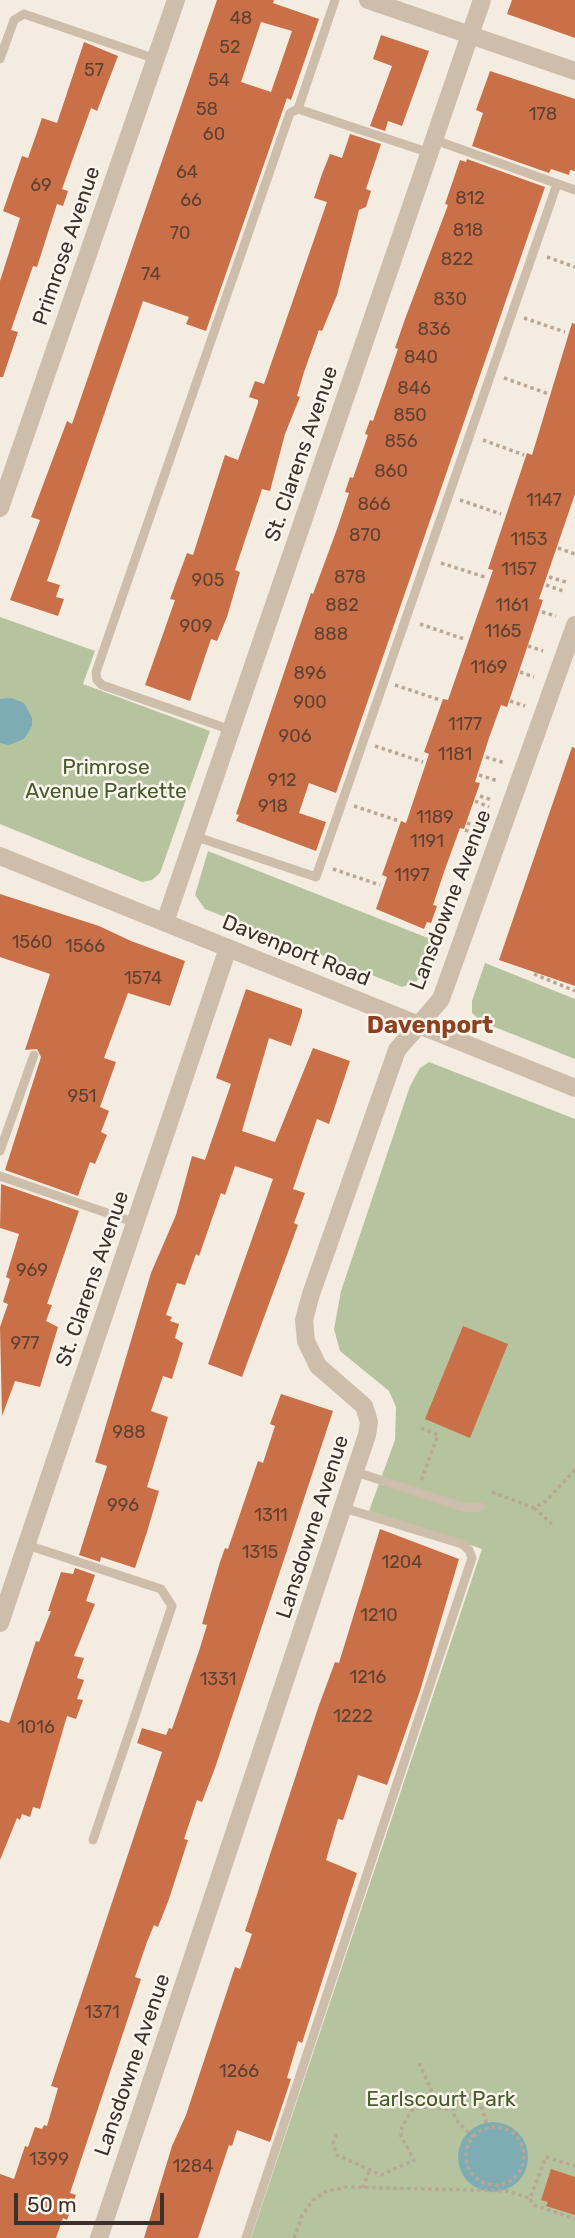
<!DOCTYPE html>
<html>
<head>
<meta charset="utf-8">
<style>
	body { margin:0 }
	#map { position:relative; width:575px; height:2238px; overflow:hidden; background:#f4ece0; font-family:Rubik,sans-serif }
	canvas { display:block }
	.scale { position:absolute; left:14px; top:2193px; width:150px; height:32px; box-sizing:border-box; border:4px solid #3b312a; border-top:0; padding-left:9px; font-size:21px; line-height:24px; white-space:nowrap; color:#3b312a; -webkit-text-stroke:5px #fbf6ed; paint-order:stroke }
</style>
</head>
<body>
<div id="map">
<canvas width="575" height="2238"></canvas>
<div class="scale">50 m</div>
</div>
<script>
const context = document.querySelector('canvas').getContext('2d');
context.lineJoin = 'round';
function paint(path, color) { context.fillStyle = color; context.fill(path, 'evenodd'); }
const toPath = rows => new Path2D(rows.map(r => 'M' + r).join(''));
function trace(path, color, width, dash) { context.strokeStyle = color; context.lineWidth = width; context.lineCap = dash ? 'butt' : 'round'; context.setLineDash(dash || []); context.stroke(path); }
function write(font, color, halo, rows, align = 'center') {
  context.font = font + ' Rubik,sans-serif'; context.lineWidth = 5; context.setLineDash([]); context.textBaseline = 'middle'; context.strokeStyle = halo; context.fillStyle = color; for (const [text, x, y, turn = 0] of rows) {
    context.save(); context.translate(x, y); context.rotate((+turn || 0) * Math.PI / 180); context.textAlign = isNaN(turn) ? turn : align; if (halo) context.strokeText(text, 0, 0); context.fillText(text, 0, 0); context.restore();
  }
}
paint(toPath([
	[0,617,95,651,83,684,210,731,160,873,152,880,142,882,0,824],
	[208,851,438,942,429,962,417,981,402,987,205,909,195,895],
	[485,963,575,999,575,1059,482,1022,472,1013,472,1001],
	[429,1062,575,1119,575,2238,251,2238,482,1549,369,1511,395,1440,396,1407,389,1391,340,1351,334,1329,341,1291,410,1086,420,1068]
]), '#b5c49f');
paint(toPath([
	[11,698,24,703,32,718,32,726,24,739,9,745,0,743,0,699],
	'458 2157a35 35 0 1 1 70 0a35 35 0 1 1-70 0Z'
]), '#7dadb3');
paint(toPath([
	[217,0,274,0,273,3,319,19,291,100,287,98,206,331,186,324,189,317,143,301,47,581,60,585,56,597,64,599,58,616,10,600,40,520,31,517,67,421,72,424],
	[261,22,292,31,271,92,241,82],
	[512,0,575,0,575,38,507,14],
	[381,35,429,51,402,126,388,121,385,131,370,126,392,66,373,59],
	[84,42,118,56,97,111,91,108,62,189,68,191,63,206,57,204,37,267,33,266,11,330,18,332,3,377,0,377,0,281,20,218,3,211,22,156,28,158,42,118,57,123],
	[490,71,575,99,575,171,570,170,569,175,551,169,549,173,472,146,483,113,476,110],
	[350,134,381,144,366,189,371,191,366,207,359,210,337,295,322,331,319,330,304,372,297,396,300,397,285,434,270,491,262,489,235,570,240,572,227,617,217,641,211,639,190,701,145,685,175,600,170,599,177,580,187,553,193,555,225,455,238,460,258,403,258,400,249,397,255,381,264,384,327,202,314,198,322,174,330,154,342,158],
	[467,159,545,187,336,793,309,783,299,813,326,822,316,851,236,821,239,815,236,814,311,593,313,594,337,529,349,493,345,492,350,477,353,478,368,435,365,434,370,420,373,421,398,349,395,348,405,319,448,205,445,204,460,160,466,162],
	[572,323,575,324,575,494,539,599,543,600,507,707,501,705,489,738,475,782,480,783,464,829,460,828,444,872,433,905,437,906,431,923,427,922,424,929,376,909,387,877,382,875,401,821,406,823,429,754,424,752,433,727,443,699,448,700,493,570,488,569,527,453,532,455],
	[572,747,575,748,575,986,499,960],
	[0,894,99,926,131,941,185,961,170,1006,128,993,104,1058,116,1062,100,1107,109,1111,101,1132,107,1135,95,1164,90,1162,78,1196,5,1170,41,1057,37,1049,25,1050,50,974,0,957],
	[246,989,302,1009,302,1013,291,1046,269,1038,242,1131,275,1142,313,1048,350,1061,329,1124,317,1119,293,1189,305,1193,294,1223,298,1225,242,1377,208,1364,273,1179,235,1166,225,1195,221,1193,199,1256,196,1254,185,1285,177,1283,166,1315,172,1317,170,1321,179,1324,175,1338,183,1343,172,1379,163,1376,151,1411,168,1417,147,1487,159,1491,147,1532,135,1568,101,1557,100,1562,79,1555,107,1466,95,1462,151,1273,176,1215,192,1156,205,1160,231,1084,216,1078],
	[1,1184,79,1211,47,1304,52,1305,46,1321,58,1327,40,1387,15,1381,2,1416,0,1327,8,1304,3,1302,10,1279,6,1277,19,1234,0,1228],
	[463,1326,508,1344,470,1438,425,1419],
	[281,1394,333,1411,215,1768,202,1802,197,1800,184,1839,188,1840,169,1899,158,1927,154,1925,147,1942,135,1977,141,1979,70,2193,76,2195,67,2220,63,2218,56,2238,0,2238,0,2174,14,2179,25,2146,28,2147,35,2127,42,2129,44,2125,47,2126,58,2088,51,2086,162,1752,137,1743,142,1728,166,1735,169,1728,172,1729,199,1651,207,1625,202,1624,220,1562,225,1548,228,1549,258,1461,263,1463,275,1426,270,1424],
	[380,1529,459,1559,420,1691,387,1785,358,1775,343,1820,338,1819,326,1860,357,1873,302,2043,298,2041,287,2078,291,2079,270,2142,237,2130,232,2146,229,2145,198,2238,144,2238,172,2146,186,2115,235,1967,240,1969,252,1934,245,1931,318,1708,335,1662,339,1663],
	[75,1568,95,1575,86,1601,95,1604,74,1656,84,1658,77,1678,84,1680,77,1699,83,1700,76,1719,67,1716,40,1809,33,1807,30,1817,22,1814,20,1820,17,1818,0,1860,0,1720,9,1723,36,1641,39,1642,51,1611,48,1611,61,1572,73,1574],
	[551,2169,575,2177,575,2215,546,2206,548,2202,541,2200]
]), '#ca7048');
trace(toPath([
	[547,257,575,267],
	[524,318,565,332],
	[504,378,549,394],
	[483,440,524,455],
	[460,500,501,514],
	[558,548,575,554],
	[441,563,485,577],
	[549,577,566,582],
	[546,585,563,591],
	[542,612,556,616],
	[420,624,464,639],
	[528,646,543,651],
	[520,672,534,677],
	[395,685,440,700],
	[510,701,525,706],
	[375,746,423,762],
	[486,757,505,763],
	[479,775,498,781],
	[480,796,492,800],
	[475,801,489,807],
	[354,806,399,821],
	[467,823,482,828],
	[465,830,480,835],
	[333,869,380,885],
	[534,974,575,991],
	[421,1428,438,1435,421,1481],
	[492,1492,534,1508,546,1501,575,1470],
	[534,1508,552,1524],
	[419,2063,432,2092,429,2107],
	[453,2107,455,2119,473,2137],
	'466 2156a29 29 0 1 1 58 0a29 29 0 1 1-58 0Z',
	[336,2134,333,2144,337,2155,381,2175,414,2160,401,2136,402,2127,412,2110,421,2107,446,2109,473,2093,479,2098,488,2128],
	[363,2188,369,2171],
	[530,2199,534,2205,575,2219],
	[294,2238,302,2216,313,2200,327,2191,347,2187,507,2191,530,2198,546,2157,575,2166]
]), '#b9a795', 3.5, [3.5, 3.5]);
trace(toPath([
	[0,59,14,20,24,14,156,59],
	[298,109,430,153],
	[435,140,575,190],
	[231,730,102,685,97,680,96,672,290,113,298,109,335,0],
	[194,836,316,877,557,184],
	[0,1151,34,1055],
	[0,1176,136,1223],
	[356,1472,462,1507,480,1507],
	[27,1545,161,1589,172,1606,93,1840],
	[246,2238,472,1558,469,1550,462,1544,344,1508]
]), '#cdbdab', 9);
trace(toPath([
	[368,0,575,71],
	[0,508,176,0],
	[165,922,482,0],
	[0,1623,228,948]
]), '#cdbdab', 18);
trace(toPath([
	[0,856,575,1088],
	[99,2238,367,1435,369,1422,364,1406,318,1366,306,1341,304,1320,311,1294,397,1050,441,999,575,625]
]), '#cdbdab', 18);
write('18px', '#5f4132', null, [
	["48",241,19],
	["52",230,48],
	["57",94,71],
	["54",219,81],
	["58",207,110],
	["178",543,115],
	["60",214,135],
	["64",187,173],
	["69",41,186],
	["812",470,199],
	["66",191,201],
	["818",468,231],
	["70",180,234],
	["822",457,260],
	["74",151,275],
	["830",450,300],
	["836",434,330],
	["840",421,358],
	["846",414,389],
	["850",410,416],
	["856",401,442],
	["860",391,472],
	["1147",544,501],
	["866",374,505],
	["870",365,536],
	["1153",529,540],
	["1157",519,570],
	["878",350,578],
	["905",208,581],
	["882",342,606],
	["1161",512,606],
	["909",196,627],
	["1165",503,632],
	["888",331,635],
	["1169",489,668],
	["896",310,674],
	["900",310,703],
	["1177",465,725],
	["906",295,737],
	["1181",455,755],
	["912",282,781],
	["918",273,807],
	["1189",435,818],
	["1191",427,842],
	["1197",412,876],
	["1560",32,943],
	["1566",85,947],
	["1574",143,979],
	["951",82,1097],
	["969",32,1271],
	["977",25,1344],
	["988",129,1433],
	["996",123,1506],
	["1311",271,1516],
	["1315",260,1553],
	["1204",402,1563],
	["1210",379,1616],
	["1216",368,1678],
	["1331",218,1680],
	["1222",353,1717],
	["1016",36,1728],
	["1371",102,2013],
	["1266",239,2072],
	["1399",49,2160],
	["1284",193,2167]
]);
write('21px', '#3b312a', '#fbf6ed', [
	["Primrose Avenue",67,246,-71],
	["St. Clarens Avenue",302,454,-71],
	["Lansdowne Avenue",451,900,-69],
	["Davenport Road",296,951,22],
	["St. Clarens Avenue",93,1279,-71],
	["Lansdowne Avenue",313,1527,-72],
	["Lansdowne Avenue",133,2065,-71]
]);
write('21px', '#465a2d', '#fbf6ed', [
	["Primrose",106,768],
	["Avenue Parkette",106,792],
	["Earlscourt Park",441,2100]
]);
write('bold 24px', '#8d4120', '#fbf6ed', [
	["Davenport",430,1026]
]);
</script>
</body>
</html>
